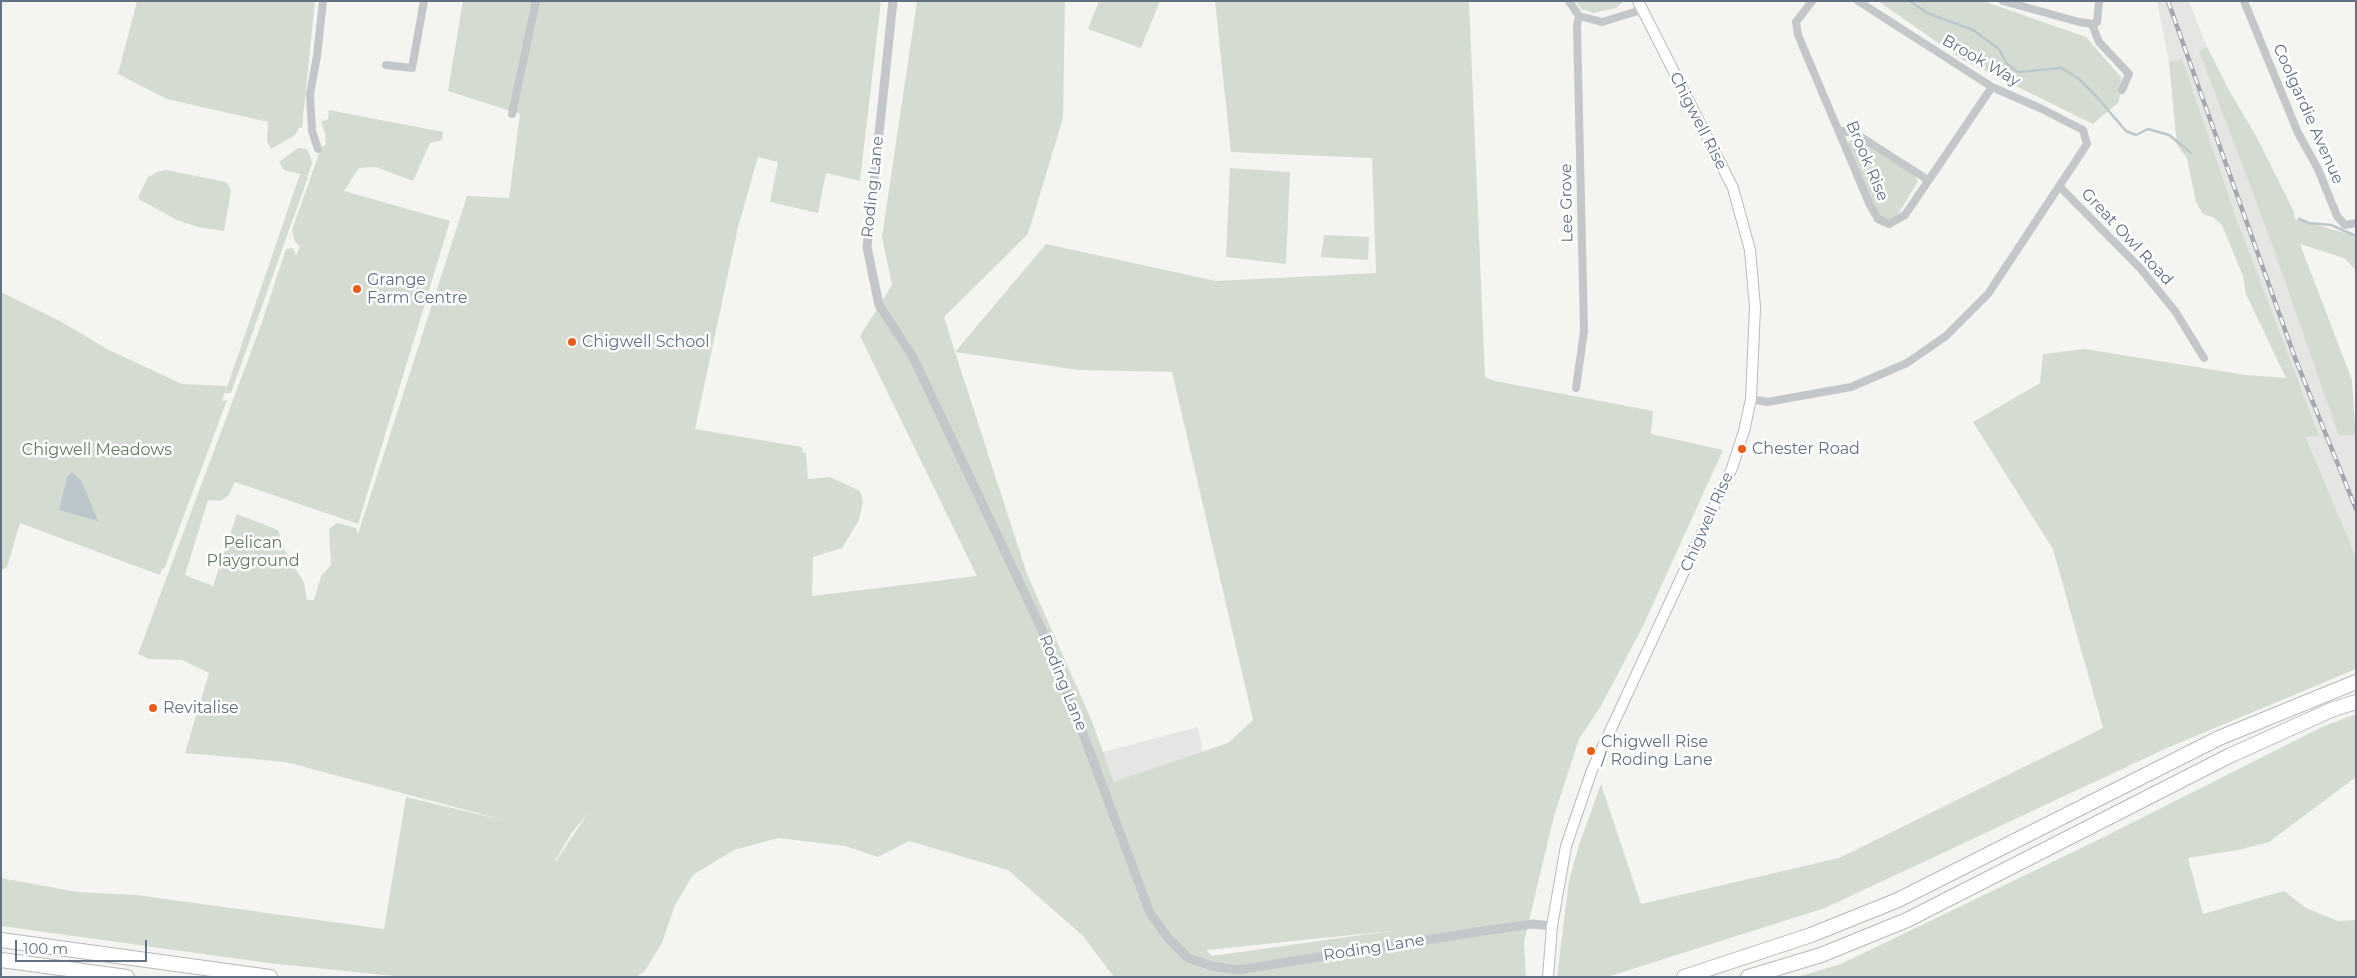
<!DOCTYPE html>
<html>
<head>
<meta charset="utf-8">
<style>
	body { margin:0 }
	#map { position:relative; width:2357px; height:978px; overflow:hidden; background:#f4f5f0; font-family:Montserrat,sans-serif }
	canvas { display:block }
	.frame { position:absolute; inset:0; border:2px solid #627183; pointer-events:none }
	.scale { position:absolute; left:15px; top:940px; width:132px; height:22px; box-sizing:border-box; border:2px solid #627183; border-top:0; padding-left:6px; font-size:15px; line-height:18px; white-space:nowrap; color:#627183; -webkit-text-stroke:4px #fff; paint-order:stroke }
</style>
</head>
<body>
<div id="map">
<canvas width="2357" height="978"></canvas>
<div class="frame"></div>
<div class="scale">100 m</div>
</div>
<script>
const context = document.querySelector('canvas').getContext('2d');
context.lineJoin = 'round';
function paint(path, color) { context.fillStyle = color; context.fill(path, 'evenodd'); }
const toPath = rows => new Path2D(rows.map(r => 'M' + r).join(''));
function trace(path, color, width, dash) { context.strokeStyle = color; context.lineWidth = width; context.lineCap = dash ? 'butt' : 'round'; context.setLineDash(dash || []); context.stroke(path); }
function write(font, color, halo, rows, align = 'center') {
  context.font = font + ' Montserrat,sans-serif'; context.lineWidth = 5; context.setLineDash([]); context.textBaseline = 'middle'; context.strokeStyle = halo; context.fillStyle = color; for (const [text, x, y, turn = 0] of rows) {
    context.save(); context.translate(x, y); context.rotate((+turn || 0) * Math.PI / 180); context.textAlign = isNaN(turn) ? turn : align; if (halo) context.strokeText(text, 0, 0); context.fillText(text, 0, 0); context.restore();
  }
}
paint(toPath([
	[2157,1,2189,1,2207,47,2229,92,2256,136,2294,212,2296,258,2335,392,2356,441,2356,557,2306,436,2286,378,2246,294,2243,276,2222,225,2213,217,2203,214,2196,202,2187,158,2177,145,2169,62],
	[1198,727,1205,761,1114,782,1103,752]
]), '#e5e6e4');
paint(toPath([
	[137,1,315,1,302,128,299,128,295,135,271,149,267,141,268,122,167,99,118,74],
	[463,1,881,1,860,181,826,173,818,213,770,202,778,162,758,157,738,227,695,429,802,447,803,452,806,453,808,479,830,477,860,491,863,501,859,520,842,548,813,557,812,596,977,576,860,336,892,285,882,237,917,1,1065,1,1063,118,1028,234,944,317,955,352,1046,244,1216,281,1376,273,1372,158,1231,152,1215,1,1469,1,1485,377,1495,381,1653,411,1651,434,1723,450,1644,624,1601,706,1579,739,1554,816,1524,942,1526,977,1114,977,1083,936,1008,870,909,841,878,857,845,846,778,838,734,850,693,875,675,905,662,943,644,972,636,977,402,977,269,963,1,926,1,878,77,892,136,895,384,929,406,797,507,821,286,762,185,753,209,673,182,660,149,659,138,654,261,325,286,249,293,248,296,256,300,246,295,242,292,230,321,148,326,144,325,133,321,122,328,119,329,110,443,132,442,140,430,143,413,181,376,167,359,168,344,191,450,221,358,524,235,482,228,496,220,501,208,500,185,575,213,586,237,514,278,530,284,549,304,583,307,600,314,600,321,576,331,565,329,529,337,523,356,528,358,534,467,196,509,198,520,114,448,91],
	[955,352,1079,370,1172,372,1253,720,1228,743,1114,782,1091,719,1027,574],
	[588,813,556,861,555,861,571,834],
	[1390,931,1212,956,1207,951,1207,950],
	[1099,1,1160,1,1141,48,1088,29],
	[1576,1,1625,1,1616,8,1593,13,1581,9],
	[1878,1,1983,1,2086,37,2121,77,2119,102,2093,124,1963,60],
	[2207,47,2230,92,2256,136,2294,212,2295,219,2356,236,2356,270,2344,258,2300,244,2352,380,2356,441,2354,435,2339,436,2269,236,2199,51],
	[2182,59,2238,223,2319,436,2306,437,2356,557,2356,669,2167,748,1825,908,1607,977,1557,977,1569,881,1579,845,1601,784,1641,904,1839,858,2103,728,2053,549,1973,422,2040,383,2043,354,2085,349,2246,375,2286,378,2246,294,2243,276,2222,225,2213,217,2203,214,2196,202,2187,158,2177,145,2169,62],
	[1856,138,1913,173,1918,181,1896,218,1888,221,1878,219,1845,143],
	[298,148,307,149,310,155,312,163,308,176,304,175,308,177,231,393,225,393,300,174,284,170,279,162],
	[1230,168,1290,172,1286,264,1226,257],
	[166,170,226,182,229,186,231,191,224,231,198,227,177,220,140,200,138,197,148,177,157,172],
	[1324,235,1369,237,1368,260,1321,257],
	[1,292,60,321,109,350,182,384,227,386,222,401,227,400,164,569,162,568,160,575,20,523,7,567,1,571],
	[2356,714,2356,777,2269,842,2238,850,2188,858,2203,914,2284,891,2306,908,2338,921,2356,920,2356,977,1797,977,1841,964,2102,838,2322,727]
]), '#d4dcd1');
paint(toPath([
	[72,472,81,480,98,521,59,510,67,478]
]), '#bcc7cc');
trace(toPath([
	[1910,1,1927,13,1973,30,1999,49,2007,64,2018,72,2061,68,2078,78,2096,96,2126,131,2136,135,2148,129,2169,135,2191,153],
	[2299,219,2309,223,2331,225,2356,236]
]), '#bcc7cc', 2.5);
const secondary = toPath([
	[1548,977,1552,926,1566,846,1592,770,1732,468,1744,431,1751,399,1755,307,1750,250,1733,188,1638,1]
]);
const motorway = toPath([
	[1,940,270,977],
	[1,960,127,977],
	[1684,977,1811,935,1898,900,2219,738,2356,682],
	[1748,977,1821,955,1907,920,2229,756,2331,710,2356,702]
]);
trace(secondary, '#b6babf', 12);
trace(motorway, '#b6b8bc', 16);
trace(toPath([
	[1569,1,1579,16,1602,22,1641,10],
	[1812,1,1796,22,1798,35,1869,203,1878,219,1889,224,1905,215,1992,87],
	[2003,1,2079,22,2092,24,2097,22,2099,1],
	[2244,1,2298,133,2318,169,2337,216,2345,225,2356,223],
	[2092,24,2099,42,2129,74,2122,90],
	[386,65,412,68,424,1],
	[512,114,536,1],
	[1839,130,1858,135,1928,180],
	[318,149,312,131,310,94,317,56,323,1],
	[2060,187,2140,268,2175,311,2204,358],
	[1576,388,1584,331,1577,26,1579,16],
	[1751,399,1767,402,1851,387,1907,363,1946,336,1988,294,2087,144,2083,130,2042,109,1992,87,1858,1]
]), '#c4c7ca', 8);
trace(toPath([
	[893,1,867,247,879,305,913,357,1042,630,1082,731,1150,913,1168,938,1188,958,1212,966,1238,970,1476,932,1533,924,1552,926]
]), '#c4c7ca', 9);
trace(secondary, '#fff', 10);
trace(motorway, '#fff', 14);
const rail = toPath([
	[2168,1,2295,358,2356,509]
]);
trace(rail, '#a3a8af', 4.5);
trace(rail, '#fff', 2.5, [8]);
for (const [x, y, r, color] of [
	[357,289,5,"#eb5c19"],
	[572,342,5,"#eb5c19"],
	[1742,449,5,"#eb5c19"],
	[153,708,5,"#eb5c19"],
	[1591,751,5,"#eb5c19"]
]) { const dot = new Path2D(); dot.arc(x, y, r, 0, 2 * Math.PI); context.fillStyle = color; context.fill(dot); trace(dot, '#fff', 2); }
write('16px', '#627183', '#fff', [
	["Brook Way",1981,61,30],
	["Coolgardie Avenue",2308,114,66],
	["Chigwell Rise",1698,121,63],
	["Brook Rise",1867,161,67],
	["Roding Lane",873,187,-84],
	["Lee Grove",1567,203,-91],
	["Great Owl Road",2127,237,47],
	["Chigwell Rise",1707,522,-66],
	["Roding Lane",1063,683,68],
	["Roding Lane",1374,948,-9]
]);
write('16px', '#627183', '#fff', [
	["Grange",367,280],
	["Farm Centre",367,298],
	["Chigwell School",582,342],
	["Chester Road",1752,449],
	["Revitalise",163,708],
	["Chigwell Rise",1601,742],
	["/ Roding Lane",1601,760]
], 'left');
write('16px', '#647a61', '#fff', [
	["Chigwell Meadows",97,450],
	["Pelican",253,543],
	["Playground",253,561]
]);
</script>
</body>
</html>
